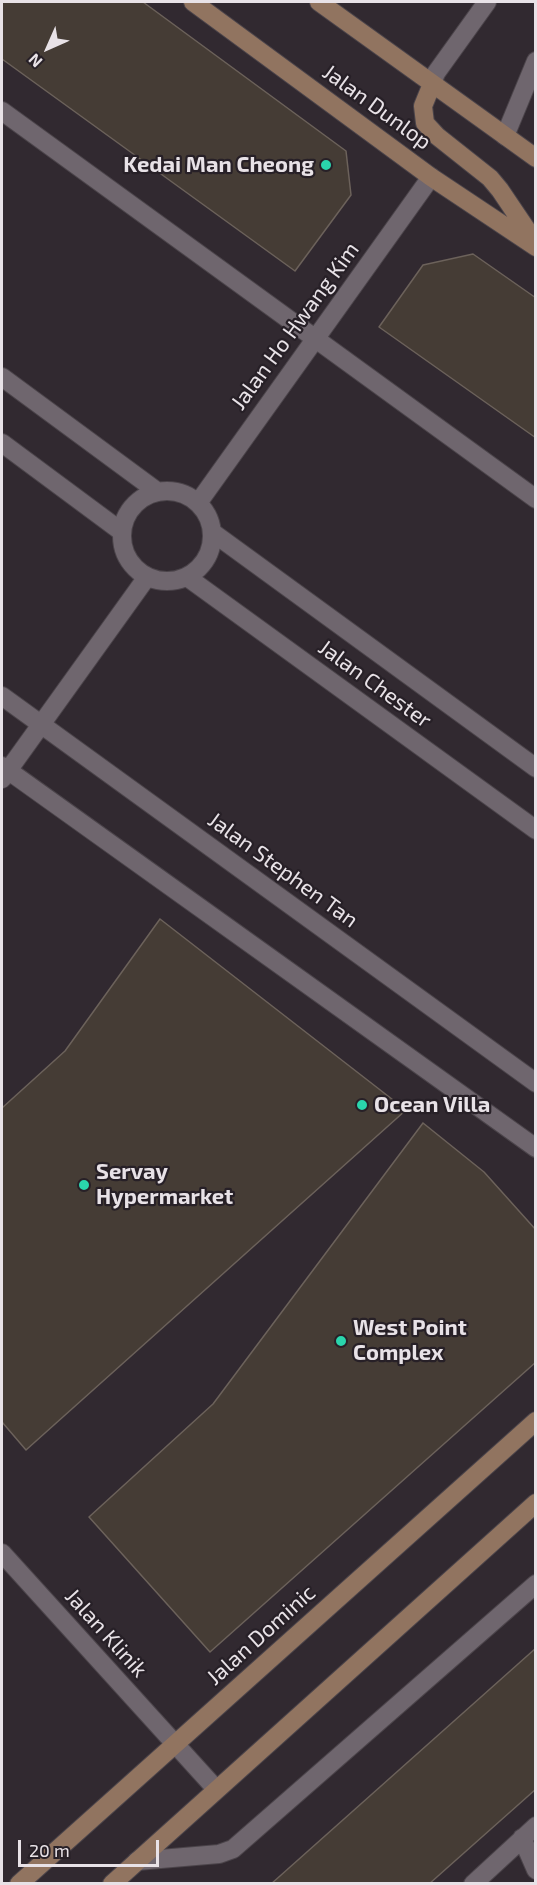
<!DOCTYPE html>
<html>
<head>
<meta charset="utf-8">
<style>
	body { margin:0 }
	#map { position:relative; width:537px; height:1885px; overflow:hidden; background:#312930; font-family:"Exo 2",sans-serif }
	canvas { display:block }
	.frame { position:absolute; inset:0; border:3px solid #e8e2e7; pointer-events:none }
	.north { position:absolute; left:18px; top:18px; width:60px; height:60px; -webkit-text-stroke:4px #272027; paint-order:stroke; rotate:225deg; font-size:16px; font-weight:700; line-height:24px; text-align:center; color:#e8e2e7 }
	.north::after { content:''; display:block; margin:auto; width:21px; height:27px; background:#e8e2e7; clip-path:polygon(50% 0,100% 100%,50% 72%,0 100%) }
	.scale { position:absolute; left:18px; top:1840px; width:141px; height:27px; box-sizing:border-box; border:3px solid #e8e2e7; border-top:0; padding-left:8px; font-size:18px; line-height:21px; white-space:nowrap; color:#e8e2e7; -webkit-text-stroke:4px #272027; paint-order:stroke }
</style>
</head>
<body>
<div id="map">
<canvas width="537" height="1885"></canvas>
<div class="frame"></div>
<div class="north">N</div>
<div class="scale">20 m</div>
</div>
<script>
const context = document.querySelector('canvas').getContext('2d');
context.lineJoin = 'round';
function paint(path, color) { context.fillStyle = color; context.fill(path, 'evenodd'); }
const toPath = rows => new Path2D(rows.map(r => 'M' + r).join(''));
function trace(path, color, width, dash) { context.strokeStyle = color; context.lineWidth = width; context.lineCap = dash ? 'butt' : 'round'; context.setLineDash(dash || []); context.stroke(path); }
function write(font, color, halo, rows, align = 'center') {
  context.font = font + ' "Exo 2",sans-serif'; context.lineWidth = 4.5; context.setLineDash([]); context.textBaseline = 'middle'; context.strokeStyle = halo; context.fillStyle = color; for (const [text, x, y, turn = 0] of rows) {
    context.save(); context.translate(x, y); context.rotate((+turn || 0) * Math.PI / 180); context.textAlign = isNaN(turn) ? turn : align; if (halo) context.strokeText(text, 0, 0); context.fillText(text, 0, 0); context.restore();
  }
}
const building = toPath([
	[2,2,143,2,346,151,351,195,295,271,2,59,2,2],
	[473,254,536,298,536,438,379,327,423,265,473,254],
	[160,919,406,1110,26,1450,2,1422,2,1108,65,1051,160,919],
	[423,1123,484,1172,536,1230,536,1362,210,1652,89,1517,213,1404,423,1123],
	[536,1648,536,1789,429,1884,271,1884,536,1648]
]);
paint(building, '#453c35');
trace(building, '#6c625b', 1.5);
const lane = toPath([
	[522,1838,536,1870],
	[137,1861,219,1854,233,1849,536,1584],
	[473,1884,536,1826]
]);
const street = toPath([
	[432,84,436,73,487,2],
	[2,111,536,499],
	[505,136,536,61],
	[2,377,158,492],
	[2,443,122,532],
	'122 536a45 45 0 1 1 90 0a45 45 0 1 1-90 0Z',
	[198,503,431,177],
	[212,532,536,768],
	[187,577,536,830],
	[2,696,536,1083],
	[2,766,536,1148],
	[2,779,147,577],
	[2,1553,216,1789]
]);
const secondary = toPath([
	[193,2,431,177,536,247],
	[319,2,536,158],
	[432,84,423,106,425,123,437,136,490,178,500,190,535,242],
	[19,1884,536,1421],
	[112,1884,536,1503]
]);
trace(lane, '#4b444a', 20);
trace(street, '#4b444a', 20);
trace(secondary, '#4b444a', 20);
trace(lane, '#6f666e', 18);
trace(street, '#6f666e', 18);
trace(secondary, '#917460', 18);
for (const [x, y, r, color] of [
	[326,165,6,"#2ad5ac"],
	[362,1105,6,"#2ad5ac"],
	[84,1185,6,"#2ad5ac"],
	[341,1341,6,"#2ad5ac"]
]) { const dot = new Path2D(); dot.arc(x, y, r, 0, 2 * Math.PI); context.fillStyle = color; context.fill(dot); trace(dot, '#272027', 2); }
write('22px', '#e8e2e7', '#272027', [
	["Jalan Dunlop",377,107,36],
	["Jalan Ho Hwang Kim",295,326,-54],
	["Jalan Chester",375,684,36],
	["Jalan Stephen Tan",283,870,36],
	["Jalan Klinik",106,1633,48],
	["Jalan Dominic",261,1635,-42]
]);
write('bold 22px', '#e8e2e7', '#272027', [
	["Kedai Man Cheong",314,165,"right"],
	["Ocean Villa",374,1105],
	["Servay",96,1172],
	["Hypermarket",96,1197],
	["West Point",353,1328],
	["Complex",353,1353]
], 'left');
</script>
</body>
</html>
